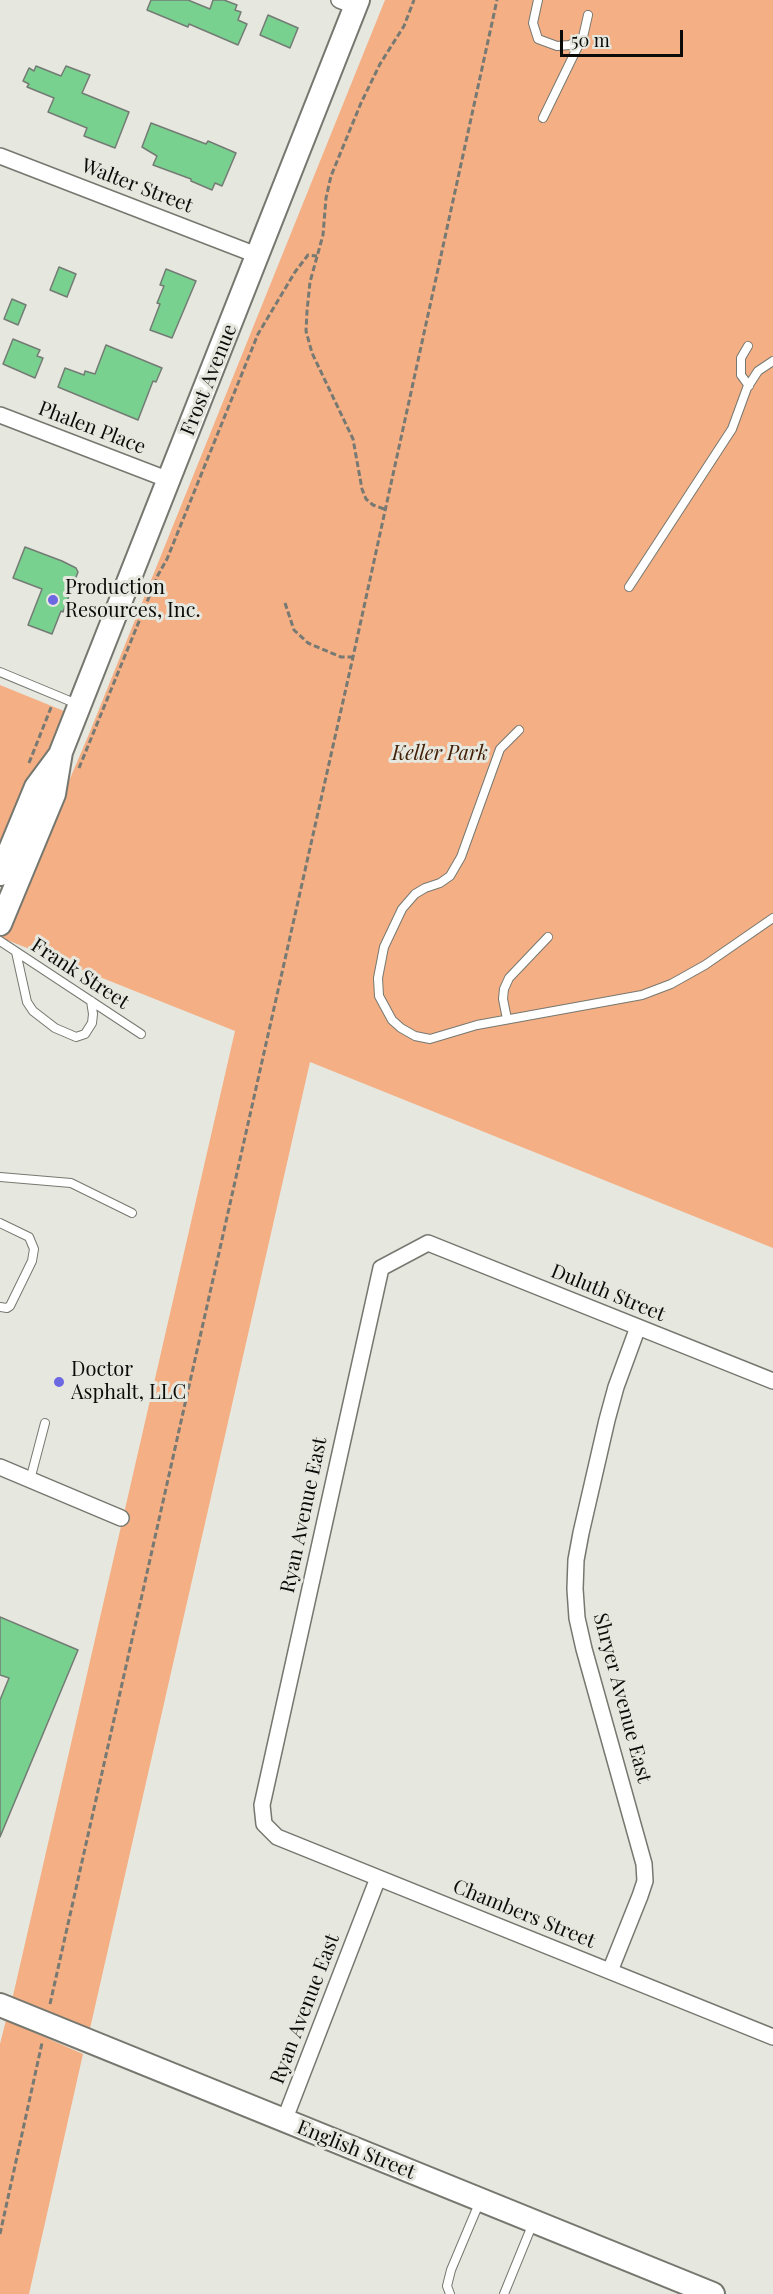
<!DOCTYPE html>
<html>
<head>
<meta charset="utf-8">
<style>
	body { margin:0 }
	#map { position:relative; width:773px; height:2294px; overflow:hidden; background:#e6e8df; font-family:"Playfair Display",serif }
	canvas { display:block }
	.scale { position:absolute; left:560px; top:30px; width:123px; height:27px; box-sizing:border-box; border:3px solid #0b0c09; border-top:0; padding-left:8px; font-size:18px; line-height:21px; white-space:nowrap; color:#0b0c09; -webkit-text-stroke:4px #e6e8df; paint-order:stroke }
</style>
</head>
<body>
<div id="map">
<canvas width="773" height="2294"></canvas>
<div class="scale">50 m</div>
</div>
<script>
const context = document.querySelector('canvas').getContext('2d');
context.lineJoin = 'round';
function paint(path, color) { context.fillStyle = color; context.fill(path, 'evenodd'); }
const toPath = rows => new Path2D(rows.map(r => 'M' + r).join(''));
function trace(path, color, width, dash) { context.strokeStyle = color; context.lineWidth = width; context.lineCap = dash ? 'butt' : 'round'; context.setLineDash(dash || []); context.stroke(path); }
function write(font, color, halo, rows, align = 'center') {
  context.font = font + ' "Playfair Display",serif'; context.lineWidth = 6; context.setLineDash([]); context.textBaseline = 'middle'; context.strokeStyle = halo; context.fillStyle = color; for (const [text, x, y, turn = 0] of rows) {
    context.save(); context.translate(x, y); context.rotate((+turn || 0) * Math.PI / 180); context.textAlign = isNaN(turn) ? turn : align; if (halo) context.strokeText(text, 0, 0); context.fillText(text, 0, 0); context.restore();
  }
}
paint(toPath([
	[385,0,773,0,773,1248,310,1062,89,2033,12,2000,235,1031,2,938,89,734],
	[0,685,64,711,0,869],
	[6,2020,83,2054,29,2294,0,2294,0,2044]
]), '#f4af85');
const building = toPath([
	[151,0,188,0,210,9,213,0,224,0,237,5,235,10,241,12,238,20,247,24,238,45,189,24,188,27,147,10,151,0],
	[268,15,298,28,290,48,260,35,268,15],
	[36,66,61,76,66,66,90,75,82,93,129,112,115,148,84,136,87,128,48,112,54,98,27,87,29,84,23,81,29,68,34,71,36,66],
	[151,123,206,144,208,141,236,153,222,186,215,183,212,190,191,181,191,179,153,165,157,156,142,147,151,123],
	[59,267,76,274,67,297,50,290,59,267],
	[166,269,196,281,172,338,150,330,160,304,157,303,164,286,160,285,166,269],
	[12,299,26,305,18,325,4,319,12,299],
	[13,339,40,350,37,356,43,358,35,378,3,364,13,339],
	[106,345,162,368,156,382,153,381,138,420,58,387,65,368,84,375,85,371,95,374,106,345],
	[25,547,62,561,76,568,78,572,63,612,61,611,52,634,28,625,42,589,13,578,25,547],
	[0,1617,78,1650,0,1837,0,1700,9,1678,0,1675,0,1617]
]);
paint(building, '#78d18e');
trace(building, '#747b75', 1.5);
const lane = toPath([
	[538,0,533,23,538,39,557,46,570,45,583,37,588,15],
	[543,118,582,38],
	[748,346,741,358,741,375,749,386],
	[629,587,732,429,747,388,758,371,773,361],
	[0,672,77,704],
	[519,730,500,749,461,857,450,876,440,883,425,888,415,894,402,909,384,947,378,978,379,996,392,1020,401,1028,415,1036,430,1039,477,1025,642,995,671,984,705,965,773,918],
	[0,941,141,1034],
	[16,952,27,1002,33,1011,55,1028,76,1037,85,1034,92,1023,93,1014,91,1001],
	[507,1019,503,999,504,989,509,978,548,937],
	[0,1177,71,1183,132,1213],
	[0,1223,29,1237,34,1249,32,1261,10,1306,7,1308,0,1307],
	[30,1480,45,1423],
	[450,2294,447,2286,451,2270,480,2201],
	[504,2294,533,2223]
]);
const street = toPath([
	[339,0,357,7],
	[0,156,259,256],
	[0,415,169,480],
	[773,1381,428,1243,381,1268,262,1805,264,1824,277,1837,773,2037],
	[0,1467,121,1518],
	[610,1971,640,1896,645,1881,644,1864,584,1649,577,1618,575,1589,576,1560,581,1533,607,1420,616,1387,638,1327],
	[284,2121,378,1878]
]);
const secondary = toPath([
	[0,874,36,787,59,756],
	[0,924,54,794,61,752,358,0],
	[0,2005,713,2294]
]);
trace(lane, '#767870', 10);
trace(street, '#767870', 18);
trace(secondary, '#767870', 26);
trace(toPath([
	[384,509,373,505,366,499,362,489,353,439,312,353,306,331,307,311,310,282,323,235,326,198,331,176,361,103,380,64,404,26,414,0],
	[285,603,294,630,308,643,341,657,353,657],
	[29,763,52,705],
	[79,768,158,575,167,559,258,334,295,272,308,255,317,256],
	[50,2004,353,657,497,0],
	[0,2234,42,2043]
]), '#777973', 3, [6, 3]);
trace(lane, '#fff', 8);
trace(street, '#fff', 15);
trace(secondary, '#fff', 22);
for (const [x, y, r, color] of [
	[53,600,6,"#6b68e2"],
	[59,1382,6,"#6b68e2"]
]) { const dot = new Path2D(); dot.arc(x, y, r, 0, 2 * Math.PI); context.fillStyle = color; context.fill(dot); trace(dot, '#e6e8df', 2); }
write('20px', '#0b0c09', '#e6e8df', [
	["Walter Street",137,186,21],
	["Frost Avenue",209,380,-68],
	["Phalen Place",92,428,21],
	["Frank Street",80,974,33],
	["Duluth Street",608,1293,22],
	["Ryan Avenue East",304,1515,-78],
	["Shryer Avenue East",622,1698,75],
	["Chambers Street",524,1914,22],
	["Ryan Avenue East",305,2009,-69],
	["English Street",356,2150,22]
]);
write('20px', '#0b0c09', '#e6e8df', [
	["Production",65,588],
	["Resources, Inc.",65,611],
	["Doctor",71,1370],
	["Asphalt, LLC",71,1393]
], 'left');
write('italic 20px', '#422007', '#e6e8df', [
	["Keller Park",440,754]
]);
</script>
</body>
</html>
